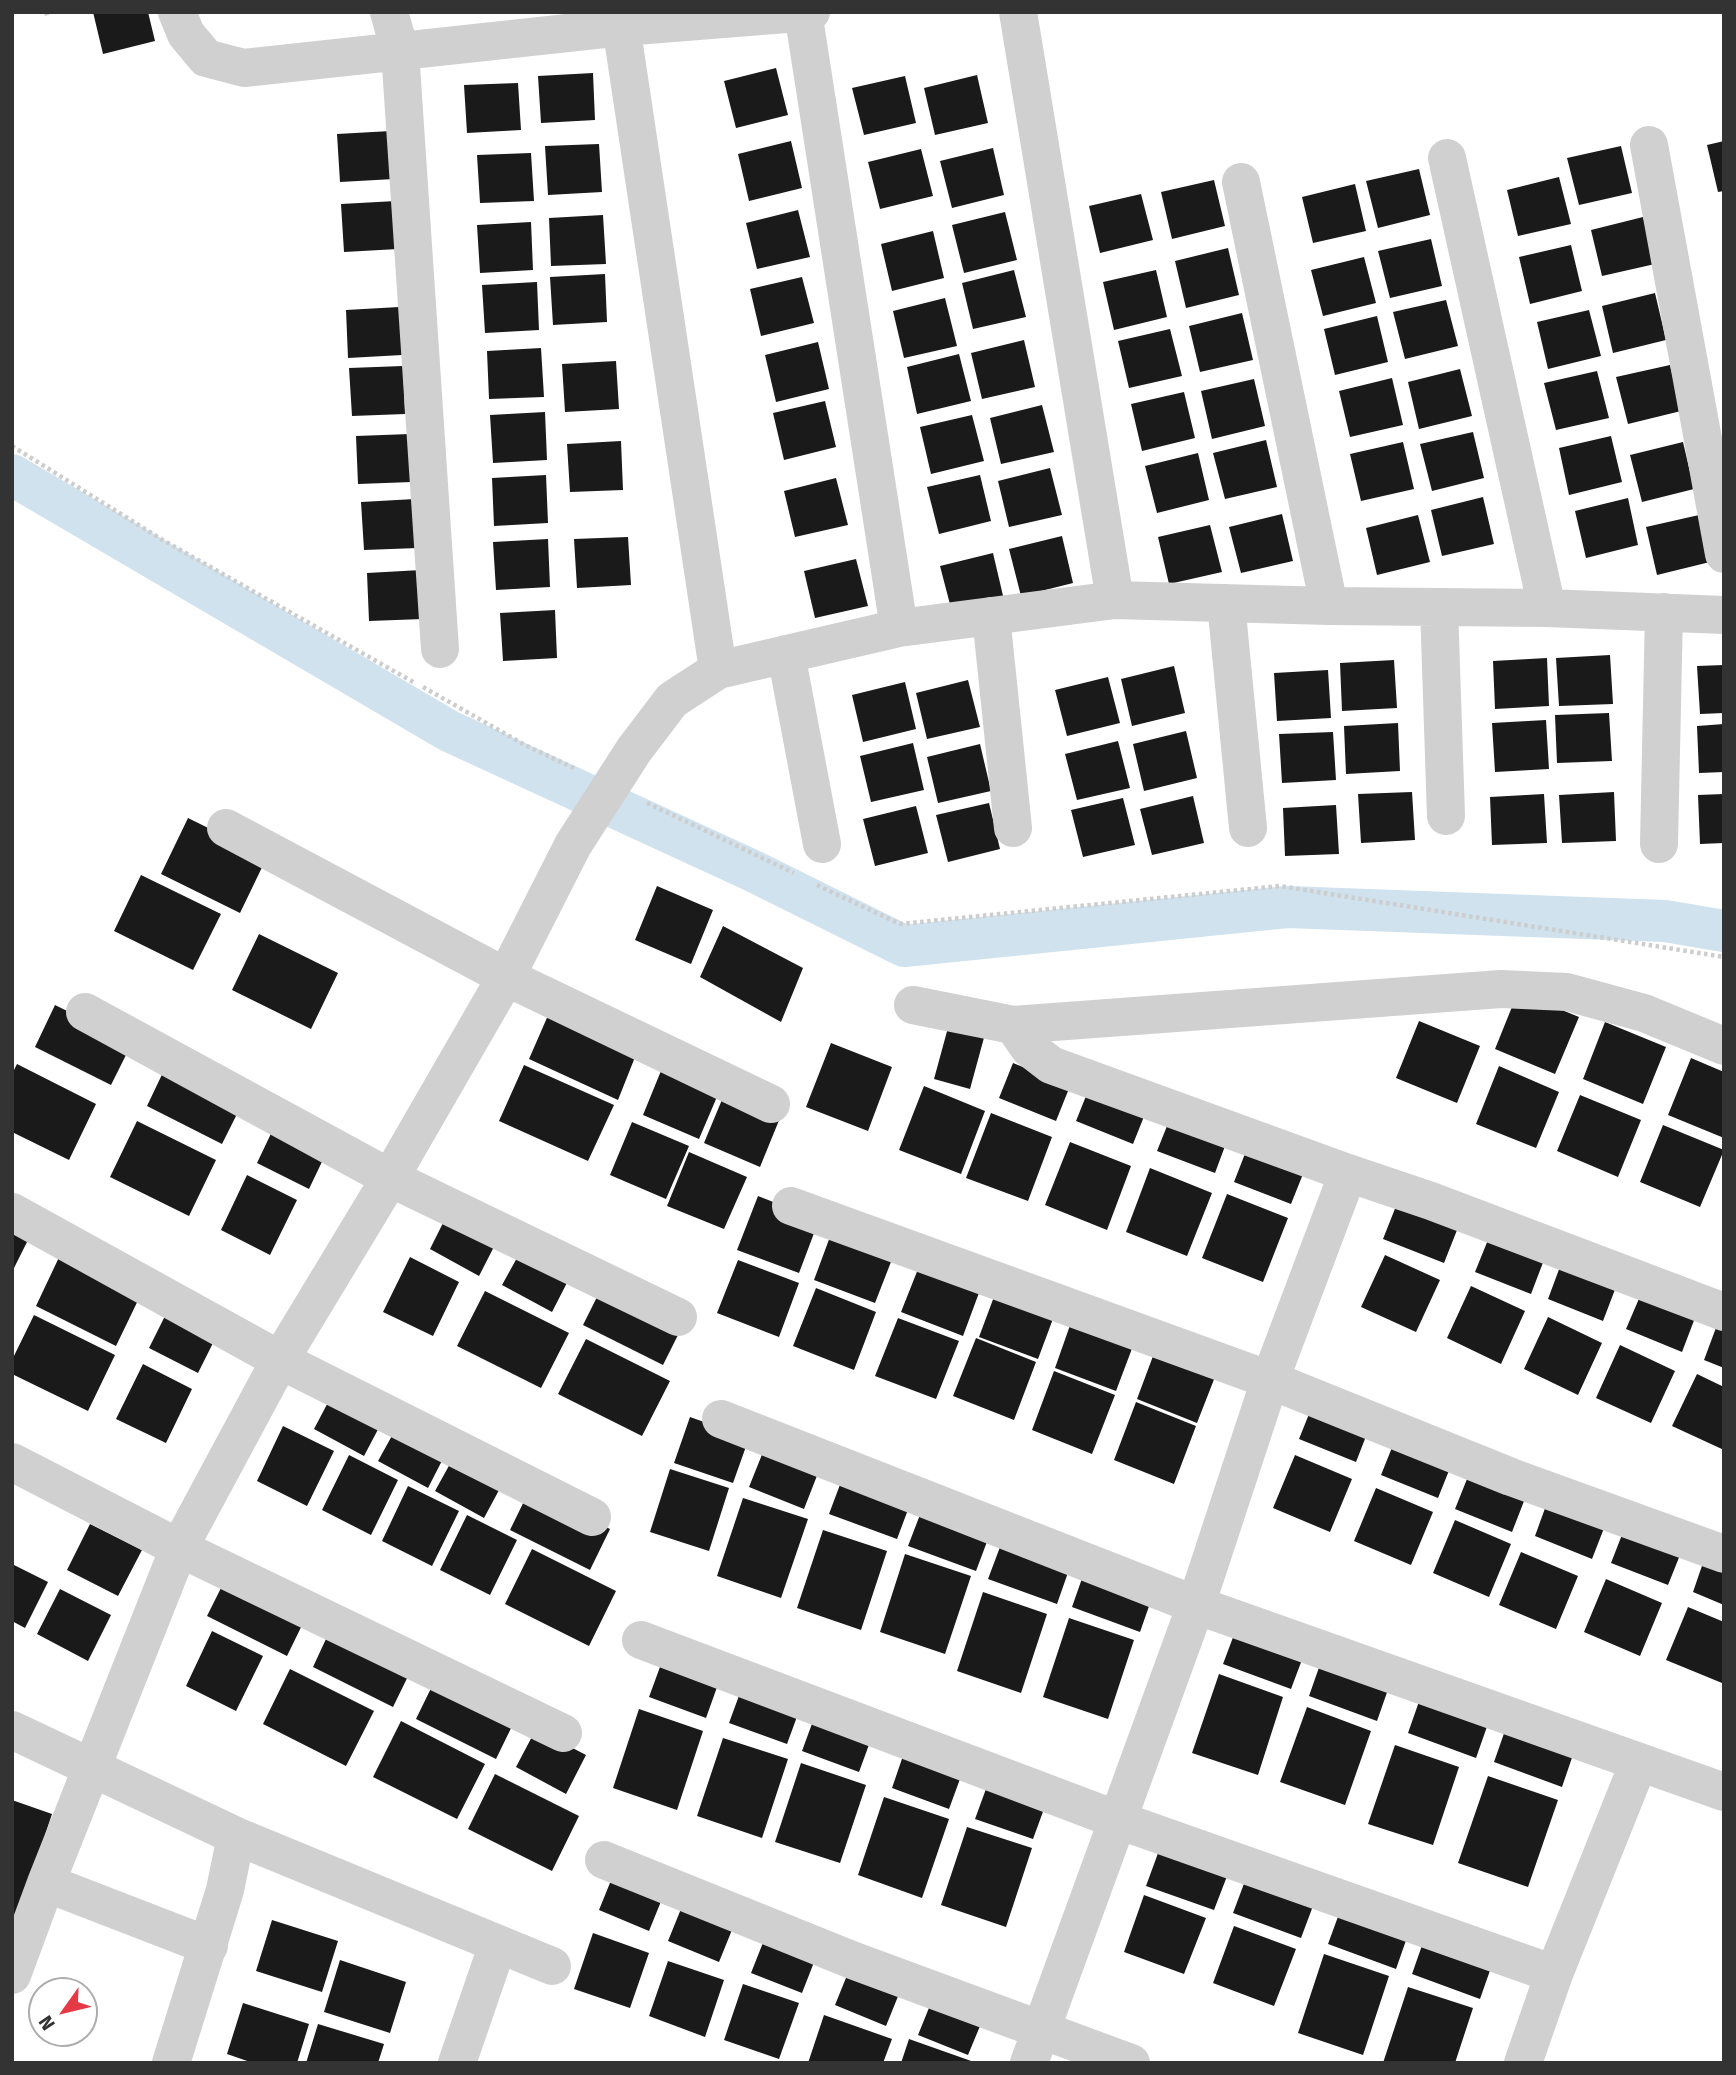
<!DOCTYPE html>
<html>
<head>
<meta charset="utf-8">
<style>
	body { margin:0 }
	#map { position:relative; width:1736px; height:2075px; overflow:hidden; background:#fff; font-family:"Fira Sans",sans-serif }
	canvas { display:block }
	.frame { position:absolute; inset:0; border:14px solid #333; pointer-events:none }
	.north { position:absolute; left:28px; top:1977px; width:70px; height:70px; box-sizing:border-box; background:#fff; border:2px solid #adadad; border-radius:50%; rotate:236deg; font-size:19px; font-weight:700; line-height:28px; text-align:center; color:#333 }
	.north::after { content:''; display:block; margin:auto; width:24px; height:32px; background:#e63946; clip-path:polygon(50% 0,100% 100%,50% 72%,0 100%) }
</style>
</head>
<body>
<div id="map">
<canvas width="1736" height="2075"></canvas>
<div class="frame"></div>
<div class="north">N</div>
</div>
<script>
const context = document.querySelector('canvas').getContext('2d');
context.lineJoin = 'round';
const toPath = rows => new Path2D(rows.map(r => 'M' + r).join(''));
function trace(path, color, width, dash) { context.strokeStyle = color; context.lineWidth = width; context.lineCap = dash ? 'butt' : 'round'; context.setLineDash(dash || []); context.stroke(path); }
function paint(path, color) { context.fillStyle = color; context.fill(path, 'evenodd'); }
trace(toPath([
	[12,475,449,731,753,871,904,946,1287,907,1665,921,1724,931]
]), '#cfe2ee', 42);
paint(toPath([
	[93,12,148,12,155,41,103,54],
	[776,68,788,115,736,128,724,81],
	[593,73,595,120,541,123,538,76],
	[977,75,988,123,935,135,924,88],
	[905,76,916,123,864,135,852,88],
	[518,83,521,130,467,133,464,85],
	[391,131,394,179,340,182,337,134],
	[791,141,802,188,749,201,738,154],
	[1724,141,1724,191,1718,192,1707,145],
	[599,144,602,192,548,195,545,146],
	[1621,146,1632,193,1579,205,1567,158],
	[993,148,1004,195,952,208,940,161],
	[921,149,933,196,880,209,868,162],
	[531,153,534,201,480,203,477,155],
	[1419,169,1430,215,1378,228,1366,181],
	[1559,177,1571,224,1518,236,1507,190],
	[1214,180,1225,226,1172,239,1161,192],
	[1355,184,1366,231,1313,243,1302,197],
	[1141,194,1153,240,1100,253,1089,206],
	[396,201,398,249,344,252,341,204],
	[798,210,810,257,757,269,746,223],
	[1005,212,1017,260,964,273,952,225],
	[603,215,606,264,551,266,549,218],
	[1643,217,1655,264,1602,276,1591,230],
	[531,222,533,270,480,273,477,225],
	[933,231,944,278,892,291,881,244],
	[1431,239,1442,286,1390,298,1378,251],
	[1571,245,1582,291,1530,304,1519,257],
	[1228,248,1239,295,1186,308,1175,261],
	[1364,257,1376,303,1323,316,1311,270],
	[1014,270,1026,317,973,329,962,283],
	[1156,270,1167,317,1114,330,1103,282],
	[605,274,607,322,553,325,550,277],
	[802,277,814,323,761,336,750,289],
	[537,282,539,330,485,333,482,285],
	[1655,293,1666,340,1613,353,1602,306],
	[945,298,957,346,904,358,893,311],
	[1446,300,1458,346,1405,359,1393,312],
	[399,307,402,355,348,358,346,310],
	[1589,310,1601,356,1548,369,1537,322],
	[1242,313,1253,360,1200,372,1189,326],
	[1377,316,1388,362,1335,375,1324,329],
	[1170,329,1182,376,1129,388,1118,341],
	[1024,340,1035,387,982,399,971,353],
	[818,342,829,389,776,402,765,355],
	[541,348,544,397,489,399,487,351],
	[959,354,971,401,917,414,907,367],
	[616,361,619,409,565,412,562,364],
	[1670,365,1681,411,1628,424,1616,377],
	[403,366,405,414,352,416,349,368],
	[1460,369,1472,416,1419,429,1408,382],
	[1597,371,1609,418,1556,430,1544,383],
	[1392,378,1403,425,1350,437,1339,391],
	[1254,379,1265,426,1212,439,1201,391],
	[1184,392,1195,438,1142,451,1131,404],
	[825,401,836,447,784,460,773,413],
	[1042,405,1054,452,1001,464,990,418],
	[545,412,547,460,493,463,490,415],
	[972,415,984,461,931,474,920,427],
	[1473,432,1484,478,1432,491,1420,444],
	[410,434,412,482,358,484,356,436],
	[1611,436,1622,482,1569,495,1559,448],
	[1266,440,1277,487,1225,499,1213,453],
	[621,441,623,490,570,492,567,444],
	[1403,442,1414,489,1361,501,1350,454],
	[1683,442,1694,489,1642,502,1630,455],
	[1198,453,1209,500,1157,513,1145,466],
	[1050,468,1062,515,1009,527,998,481],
	[546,475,548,523,494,526,492,478],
	[980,475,991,521,939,534,927,487],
	[836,478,848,525,795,537,784,491],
	[1483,497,1494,544,1442,556,1431,510],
	[1628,498,1638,545,1586,558,1575,511],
	[415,499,418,548,364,550,361,502],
	[1282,514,1293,561,1241,573,1229,527],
	[1418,515,1430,562,1377,575,1366,528],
	[1699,515,1710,562,1657,575,1646,527],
	[1210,525,1222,572,1169,584,1158,537],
	[1062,536,1073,583,1021,596,1009,549],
	[628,537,631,585,577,588,574,539],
	[548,539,550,587,496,590,493,542],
	[993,553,1004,600,952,612,940,566],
	[856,559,868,606,815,618,804,571],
	[421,570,423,619,369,621,367,573],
	[555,610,557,658,503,661,500,613],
	[1610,655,1613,704,1559,706,1556,658],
	[1547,658,1549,706,1495,709,1493,661],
	[1394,660,1397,708,1342,711,1340,663],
	[1724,665,1724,713,1700,714,1697,666],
	[1174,666,1185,713,1132,726,1121,679],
	[1328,670,1331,718,1277,721,1274,673],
	[1108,677,1120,723,1067,736,1055,690],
	[968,680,980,727,927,739,916,693],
	[905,682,916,729,863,742,852,695],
	[1609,713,1612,761,1557,763,1555,715],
	[1546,720,1549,769,1495,772,1492,723],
	[1398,723,1400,771,1346,774,1344,726],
	[1724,724,1724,772,1699,773,1697,726],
	[1186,731,1197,778,1144,791,1133,744],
	[1333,732,1336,780,1282,783,1279,734],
	[1118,741,1130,788,1077,800,1065,754],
	[913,743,924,790,871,802,860,756],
	[980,744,991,791,938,803,927,757],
	[1412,792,1415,840,1361,843,1358,794],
	[1614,792,1616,841,1562,843,1559,795],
	[1544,794,1547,843,1492,845,1490,797],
	[1724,794,1724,843,1700,844,1698,795],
	[1193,796,1204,843,1152,855,1140,809],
	[1123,798,1135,845,1083,857,1071,810],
	[989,803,1000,849,948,862,936,815],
	[1336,805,1339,854,1285,856,1283,808],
	[916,806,928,853,875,866,863,819],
	[188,818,267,857,240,913,161,874],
	[141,875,221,914,193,970,114,931],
	[657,886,713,910,691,964,635,940],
	[723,926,803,968,781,1022,700,977],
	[259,934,338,973,311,1029,232,990],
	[1518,992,1579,1017,1555,1074,1495,1049],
	[553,1004,639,1047,618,1100,529,1059],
	[55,1005,132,1043,111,1085,35,1047],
	[1419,1021,1480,1046,1457,1103,1396,1078],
	[1605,1022,1666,1047,1643,1104,1583,1079],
	[949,1024,985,1034,970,1089,934,1079],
	[831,1043,892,1067,868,1131,806,1107],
	[1691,1058,1724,1072,1724,1138,1668,1115],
	[665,1061,722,1085,699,1139,643,1115],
	[1013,1063,1070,1086,1056,1121,999,1098],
	[17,1064,96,1104,69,1160,12,1132,12,1074],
	[167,1064,243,1102,222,1144,147,1106],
	[524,1065,614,1105,588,1161,499,1121],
	[1499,1066,1559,1092,1536,1148,1476,1124],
	[924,1086,985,1111,961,1174,899,1150],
	[1090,1086,1147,1109,1133,1144,1076,1121],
	[726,1090,782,1113,760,1167,704,1143],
	[1580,1095,1641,1120,1618,1177,1557,1151],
	[991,1113,1052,1137,1028,1201,966,1178],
	[1171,1116,1228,1138,1215,1173,1157,1151],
	[137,1121,216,1160,189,1216,110,1177],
	[277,1121,329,1147,309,1189,257,1163],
	[632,1122,689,1146,666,1199,610,1175],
	[1663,1125,1724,1150,1700,1207,1640,1182],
	[1070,1142,1131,1166,1107,1230,1045,1205],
	[1248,1146,1305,1169,1291,1204,1234,1182],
	[689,1152,747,1177,724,1229,667,1206],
	[1150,1168,1212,1193,1187,1256,1126,1232],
	[247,1175,297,1200,270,1255,221,1230],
	[1227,1194,1288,1218,1263,1282,1202,1258],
	[758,1196,819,1220,799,1273,737,1250],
	[1400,1196,1461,1220,1444,1263,1383,1239],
	[449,1211,499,1237,479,1276,430,1249],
	[12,1218,34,1228,12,1272],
	[834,1226,896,1249,875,1303,814,1280],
	[1492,1230,1547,1252,1531,1294,1475,1272],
	[523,1247,572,1273,552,1312,502,1285],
	[62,1251,143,1290,116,1346,36,1306],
	[1385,1255,1440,1280,1416,1332,1361,1307],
	[1564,1256,1619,1279,1603,1321,1548,1299],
	[410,1257,459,1282,433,1336,383,1312],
	[922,1259,983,1282,963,1336,901,1312],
	[738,1260,799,1283,779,1337,717,1313],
	[603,1285,683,1325,663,1365,583,1325],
	[998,1286,1057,1308,1038,1359,979,1337],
	[1471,1286,1525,1311,1501,1364,1447,1338],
	[1644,1287,1698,1310,1682,1352,1626,1329],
	[816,1288,876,1312,854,1370,793,1346],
	[485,1291,569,1333,541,1388,457,1346],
	[171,1304,220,1329,198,1373,149,1348],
	[1074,1314,1136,1338,1116,1391,1055,1368],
	[34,1315,115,1355,88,1411,12,1374,12,1360],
	[1548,1317,1602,1343,1578,1395,1524,1369],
	[1720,1317,1724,1319,1724,1368,1704,1360],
	[898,1318,959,1341,936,1399,875,1376],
	[976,1338,1036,1362,1014,1420,953,1396],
	[586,1339,670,1381,642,1436,558,1394],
	[1159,1340,1220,1364,1197,1423,1137,1399],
	[1620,1345,1675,1371,1651,1423,1596,1398],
	[143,1364,192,1389,166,1443,116,1419],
	[1054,1371,1115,1395,1092,1454,1032,1430],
	[1697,1374,1724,1387,1724,1450,1672,1426],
	[334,1391,384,1418,364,1456,314,1429],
	[1136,1402,1196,1426,1174,1484,1114,1460],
	[1313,1404,1370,1426,1356,1462,1299,1439],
	[690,1417,749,1438,733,1483,674,1463],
	[399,1423,448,1449,428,1488,378,1461],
	[283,1426,334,1451,307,1506,257,1481],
	[1395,1440,1452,1463,1438,1498,1381,1475],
	[765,1447,820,1468,804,1509,749,1487],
	[456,1453,505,1479,484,1518,435,1491],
	[349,1455,398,1480,371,1535,322,1510],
	[1295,1455,1352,1479,1330,1532,1273,1508],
	[670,1469,729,1488,709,1551,650,1532],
	[844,1474,912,1499,897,1539,829,1514],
	[1469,1474,1526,1496,1512,1532,1455,1509],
	[408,1486,459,1511,432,1566,382,1541],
	[1376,1488,1433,1512,1411,1565,1354,1541],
	[530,1489,610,1529,590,1570,510,1530],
	[743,1498,808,1519,781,1598,717,1576],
	[1548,1500,1606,1523,1592,1559,1535,1536],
	[923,1507,991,1531,976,1571,908,1546],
	[467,1515,517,1540,490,1595,440,1570],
	[1455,1520,1511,1544,1489,1597,1433,1573],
	[90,1524,142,1550,118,1596,67,1570],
	[1625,1527,1682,1550,1668,1585,1611,1563],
	[823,1530,887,1551,861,1630,797,1608],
	[1003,1539,1071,1564,1057,1604,988,1579],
	[532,1549,616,1591,589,1646,505,1604],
	[1521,1552,1578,1576,1556,1629,1499,1605],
	[905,1554,971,1576,945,1654,880,1632],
	[1705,1557,1724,1564,1724,1605,1693,1592],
	[12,1564,48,1582,25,1628,12,1621],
	[1086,1567,1154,1592,1140,1632,1072,1607],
	[227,1576,307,1615,287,1656,207,1616],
	[1606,1579,1662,1603,1640,1656,1584,1632],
	[60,1589,111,1615,88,1661,37,1634],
	[983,1592,1047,1614,1021,1693,957,1671],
	[1688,1607,1724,1622,1722,1683,1666,1660],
	[1069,1618,1134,1640,1108,1719,1043,1697],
	[1238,1624,1306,1649,1291,1689,1223,1664],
	[332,1626,413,1666,393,1707,313,1667],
	[212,1631,263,1656,236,1711,186,1686],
	[664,1656,721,1676,706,1718,649,1697],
	[1323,1656,1391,1681,1377,1721,1309,1696],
	[290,1669,374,1711,346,1766,263,1724],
	[1219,1674,1283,1697,1258,1775,1192,1753],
	[436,1678,516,1718,496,1759,416,1719],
	[744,1682,802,1703,787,1744,729,1723],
	[1422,1693,1490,1718,1476,1758,1408,1733],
	[1307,1707,1371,1731,1345,1805,1280,1782],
	[639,1709,703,1731,677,1810,613,1788],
	[817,1710,874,1731,859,1772,802,1751],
	[401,1721,485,1764,457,1819,373,1777],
	[1508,1722,1576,1746,1562,1787,1494,1762],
	[536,1729,586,1755,566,1794,516,1767],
	[723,1738,788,1759,762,1838,697,1816],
	[1395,1745,1459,1767,1433,1845,1368,1824],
	[906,1747,964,1768,949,1809,892,1788],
	[801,1763,866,1785,840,1863,775,1842],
	[495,1774,579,1816,552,1871,468,1829],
	[1488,1776,1558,1800,1528,1887,1458,1863],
	[990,1778,1048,1798,1033,1839,975,1819],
	[884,1797,949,1819,922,1898,858,1875],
	[12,1800,52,1814,17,1919,12,1917],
	[967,1827,1032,1848,1006,1927,941,1905],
	[1161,1845,1229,1871,1214,1910,1146,1886],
	[616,1868,666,1889,649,1931,599,1910],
	[1248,1873,1316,1898,1301,1938,1233,1913],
	[1144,1895,1206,1918,1184,1974,1124,1952],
	[685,1899,736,1920,719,1962,668,1941],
	[1343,1903,1410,1929,1396,1969,1328,1944],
	[272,1920,338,1941,322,1992,256,1971],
	[1234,1926,1296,1949,1274,2006,1213,1983],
	[768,1930,818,1952,802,1993,751,1973],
	[593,1933,649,1953,630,2008,574,1989],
	[1426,1934,1494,1959,1480,1999,1412,1974],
	[1324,1954,1389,1976,1363,2055,1298,2033],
	[340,1960,406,1982,390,2033,324,2012],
	[668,1961,724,1980,705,2037,649,2016],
	[852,1963,903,1984,886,2026,835,2005],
	[743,1984,799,2003,779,2059,724,2040],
	[1408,1987,1473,2008,1455,2063,1383,2063],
	[935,1993,985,2014,968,2055,918,2035],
	[243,2003,309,2024,297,2063,253,2063,227,2054],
	[824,2015,892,2039,883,2063,808,2063],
	[318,2024,384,2044,378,2063,306,2063],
	[909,2039,974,2062,974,2063,901,2063]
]), '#1a1a1a');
trace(toPath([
	[46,12,48,18],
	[12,446,161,539,415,683],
	[423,687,525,745,576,769],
	[647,803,794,873],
	[817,885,900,924,1280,886,1724,957]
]), '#cdcdcd', 4.5, [3.5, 3.5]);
trace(toPath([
	[177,12,186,34,206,58,244,68,623,27,811,12],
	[389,12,400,51,440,649],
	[803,12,899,628],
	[1018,12,1115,600],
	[1649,145,1724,554],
	[1447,158,1547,608],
	[1241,182,1329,606],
	[1226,603,1248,828],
	[1439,607,1446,816],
	[991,616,1013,828],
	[786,654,822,844],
	[718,670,899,628,1115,600,1329,606,1547,608,1724,615],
	[226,828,506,977,771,1104],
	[1659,844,1664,612],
	[913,1005,1013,1025,1501,989,1567,992,1644,1013,1724,1046],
	[85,1012,390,1178,678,1317],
	[1013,1025,1029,1048,1051,1065,1348,1173,1431,1201,1724,1312],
	[791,1206,1270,1380,1511,1477,1724,1554],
	[12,1212,280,1360,592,1517],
	[721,1419,1196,1605,1724,1792],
	[12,1462,179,1548,563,1733],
	[641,1640,1118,1820,1554,1974],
	[12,1730,236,1836,552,1966],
	[604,1860,852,1960,1131,2063],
	[46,1883,209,1946],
	[12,1975,46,1883,179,1548,280,1360,390,1178,506,977,573,845,634,750,672,700,718,670,619,12],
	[171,2063,225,1890,236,1836],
	[457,2063,498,1944],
	[1029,2063,1196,1605,1270,1380,1348,1173],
	[1523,2063,1554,1974,1639,1762]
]), '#d0d0d0', 38);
</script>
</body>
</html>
